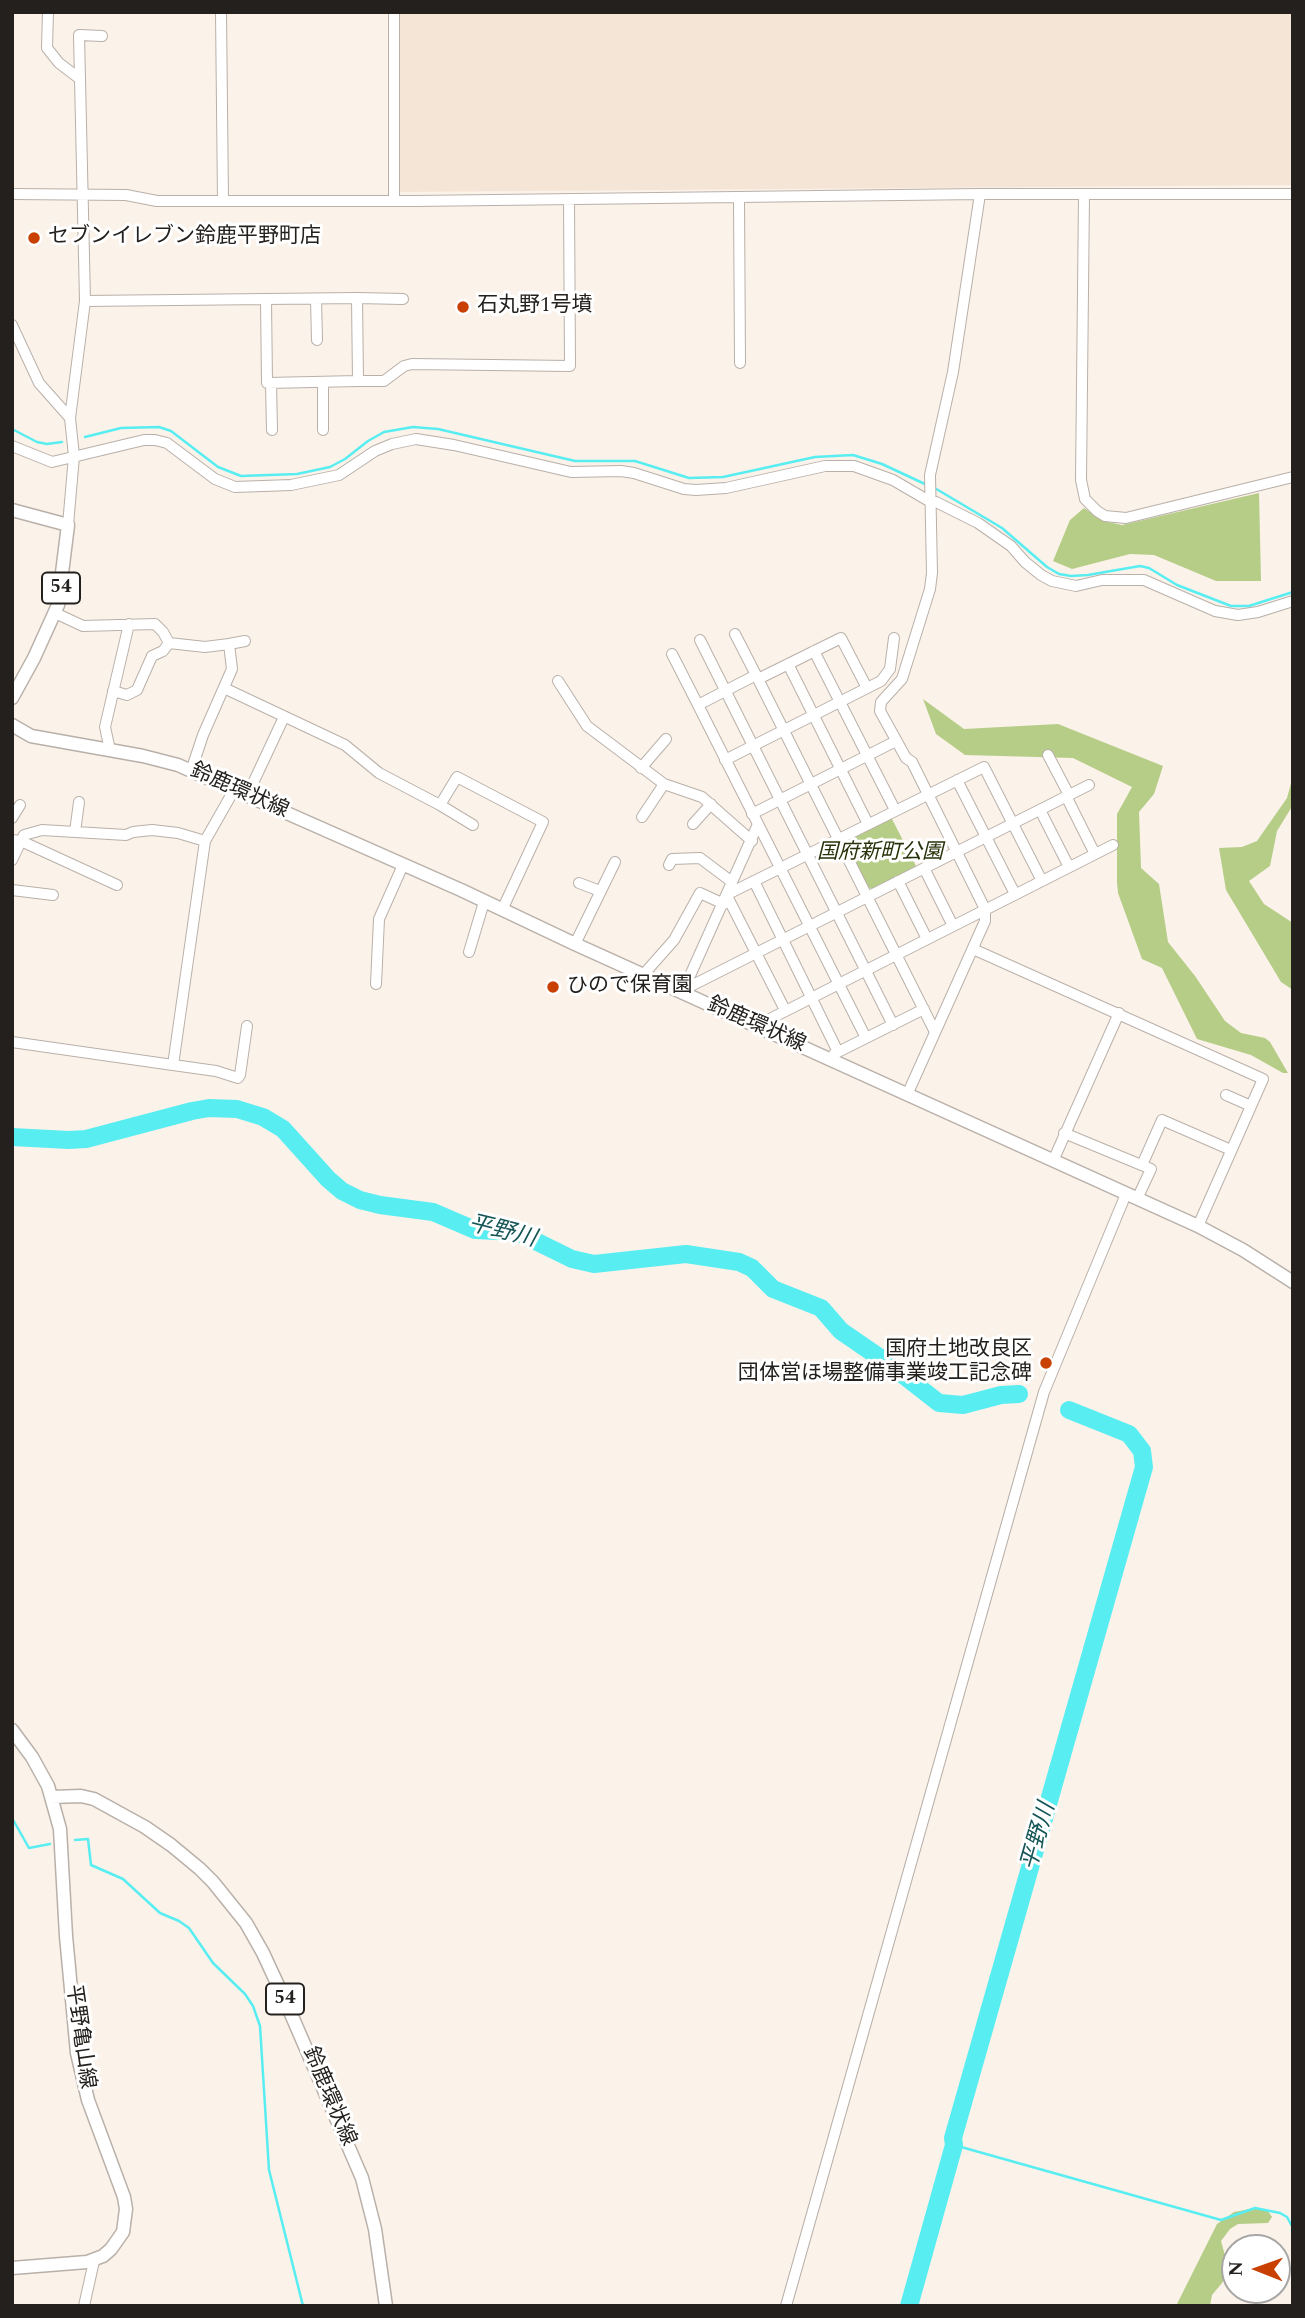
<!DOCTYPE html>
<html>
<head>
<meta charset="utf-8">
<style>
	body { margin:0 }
	#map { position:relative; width:1305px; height:2318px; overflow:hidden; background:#fbf2ea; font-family:Spectral,serif }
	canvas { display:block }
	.frame { position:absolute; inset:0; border:14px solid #23201d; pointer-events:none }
	.north { position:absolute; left:1221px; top:2234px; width:70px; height:70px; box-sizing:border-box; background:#fff; border:2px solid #a7a6a5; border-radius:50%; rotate:271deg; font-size:19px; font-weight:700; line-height:28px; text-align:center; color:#23201d }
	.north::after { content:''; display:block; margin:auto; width:24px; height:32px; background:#c84103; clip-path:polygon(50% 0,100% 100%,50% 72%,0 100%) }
</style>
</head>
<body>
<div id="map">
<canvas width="1305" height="2318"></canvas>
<div class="frame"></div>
<div class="north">N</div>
</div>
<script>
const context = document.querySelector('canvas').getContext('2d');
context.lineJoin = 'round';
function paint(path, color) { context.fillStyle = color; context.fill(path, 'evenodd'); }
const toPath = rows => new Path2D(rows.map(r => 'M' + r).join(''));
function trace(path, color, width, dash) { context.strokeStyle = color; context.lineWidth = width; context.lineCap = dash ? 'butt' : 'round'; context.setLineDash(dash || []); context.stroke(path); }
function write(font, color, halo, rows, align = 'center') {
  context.font = font + ' Spectral,"Noto Sans JP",serif'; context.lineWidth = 6; context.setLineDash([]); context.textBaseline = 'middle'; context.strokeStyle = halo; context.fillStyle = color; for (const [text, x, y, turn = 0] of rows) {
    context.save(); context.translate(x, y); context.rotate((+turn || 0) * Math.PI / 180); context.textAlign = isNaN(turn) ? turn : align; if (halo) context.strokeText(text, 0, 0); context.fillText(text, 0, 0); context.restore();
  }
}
paint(toPath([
	[398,12,1293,12,1293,185,399,192]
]), '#f4e5d7');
paint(toPath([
	[1259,493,1261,581,1216,581,1154,555,1130,554,1072,569,1053,561,1070,520,1084,508,1103,521,1122,525],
	[923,699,964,729,1058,724,1163,766,1154,794,1139,812,1141,868,1159,884,1168,942,1195,976,1225,1021,1241,1033,1265,1038,1270,1042,1288,1073,1283,1073,1251,1055,1197,1039,1162,968,1142,959,1118,893,1117,882,1117,814,1132,787,1073,758,965,755,936,734],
	[1293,776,1293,805,1277,831,1270,866,1249,881,1264,904,1293,923,1293,990,1281,982,1226,890,1219,848,1242,847,1257,841,1287,798],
	[891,817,916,866,873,889,868,887,845,841,847,837],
	[1255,2208,1268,2211,1272,2217,1268,2223,1238,2224,1230,2229,1221,2241,1229,2270,1222,2283,1212,2295,1210,2306,1176,2306,1217,2224,1234,2212]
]), '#b5cd86');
trace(toPath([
	[12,429,37,442,47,444,62,442],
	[85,437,121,428,159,427,171,431,218,467,241,476,297,474,330,467,345,459,368,441,384,432,413,427,438,429,575,461,635,461,689,478,723,477,815,457,853,455,882,464,927,485],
	[933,487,1002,528,1047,567,1059,574,1071,576,1088,575,1140,566,1149,568,1177,585,1231,606,1249,606,1293,592],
	[12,1818,29,1848,50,1844],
	[75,1840,88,1839,91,1865,123,1879,160,1913,179,1921,189,1928,213,1963,245,1994,253,2006,260,2026,269,2170,303,2306],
	[954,2145,1221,2220,1255,2208,1280,2213,1287,2217,1293,2228]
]), '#58eef1', 2.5);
trace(toPath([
	[12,1137,69,1140,86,1139,192,1111,209,1108,237,1109,263,1117,283,1129,328,1179,342,1191,360,1200,380,1205,433,1212,475,1230,517,1232,572,1259,594,1264,686,1254,739,1262,752,1268,773,1289,821,1308,841,1331,889,1364,939,1403,963,1405,1001,1395,1019,1394],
	[909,2306,954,2145,953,2138,1144,1467,1142,1451,1129,1434,1069,1410]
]), '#58eef1', 18);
const minor = toPath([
	[48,12,47,48,59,63,80,79,85,301,70,418,74,456,68,525],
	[221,12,223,201],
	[80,79,79,35,102,36],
	[12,194,126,195,157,201,414,201,980,194,1293,194],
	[1084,195,1081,480,1085,499,1097,511,1105,516,1126,518,1293,477],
	[739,199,740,363],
	[394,201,394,12],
	[357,298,403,299],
	[316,299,317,340],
	[266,300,267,383,358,381],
	[85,301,357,298,358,381,384,381,404,366,412,364,570,366,569,199],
	[12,325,39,383,70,418],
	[323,382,323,430],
	[271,383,272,430],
	[12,446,52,462,144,440,155,440,167,443,215,479,235,487,291,485,339,475,375,451,392,444,416,439,454,445,571,472,621,471,634,473,684,489,696,490,726,488,825,466,854,466,893,480,929,501,936,502,978,523,1011,546,1025,562,1041,575,1052,581,1076,586,1102,580,1144,580,1215,611,1238,615,1258,612,1293,601],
	[55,613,83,626,155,624,163,632,169,643,205,647,229,644,232,669,203,735,191,771],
	[735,634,756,675],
	[700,640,893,1025],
	[229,644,245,641],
	[814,651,895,810],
	[672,654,698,705],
	[788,664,868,824],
	[758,679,841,638,867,688],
	[558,681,587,726,664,784,702,797,752,841],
	[224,688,345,745,379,773,440,805,457,777,543,822,502,910],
	[113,691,127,695,137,690,152,656,163,651,169,643],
	[110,750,105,727,129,624],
	[1048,755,1069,795],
	[725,760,881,681,890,669,894,638],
	[641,768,666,739],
	[957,780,1015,894],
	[247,796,284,717],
	[1066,796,1095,854],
	[440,805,473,825],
	[1040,810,1069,867],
	[752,814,896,741],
	[642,817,664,784],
	[12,818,20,805],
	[693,824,711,804],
	[75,832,79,802],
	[12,840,21,841,24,835,42,830,126,835,133,832,152,830,178,833,205,841],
	[12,860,21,841,117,885],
	[669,865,672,859,700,858,732,882],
	[924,868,953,926],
	[754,881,838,1052],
	[898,881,927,939],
	[579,883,600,891],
	[12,890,53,895],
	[728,894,984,767,1042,881],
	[727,896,785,1010],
	[575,944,615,862],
	[973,949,1263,1079,1198,1226],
	[469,952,484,902],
	[643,975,674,940,700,893,724,904],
	[376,984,379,919,403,865],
	[684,989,758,824],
	[683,990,1089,785],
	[756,1026,1113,845],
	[866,1038,698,705,756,675,935,1032],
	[12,1042,173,1065,205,841,234,790],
	[834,1054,924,1009],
	[173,1065,216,1071,238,1078,240,1075,247,1026],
	[907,1095,985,921,985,909,912,762,906,758,880,711,881,702,902,679,930,589,932,573,930,475,953,372,980,194],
	[1226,1095,1251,1106],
	[1064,1133,1151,1169,1137,1199],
	[1053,1161,1119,1013],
	[1142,1165,1162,1120,1231,1150],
	[84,2306,94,2261],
	[786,2306,1044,1392,1126,1194]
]);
const major = toPath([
	[12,510,68,525,58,605,34,658,12,698],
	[12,725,31,736,143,756,178,765,461,890,575,944,1198,1226,1243,1250,1293,1282],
	[12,1730,32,1757,48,1786,60,1829,66,1936,77,2053,88,2100,124,2197,126,2209,123,2232,111,2249,103,2256,87,2262,12,2268],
	[52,1797,81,1796,94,1799,145,1827,171,1845,200,1869,213,1882,246,1923,263,1953,288,2007,362,2178,375,2229,386,2306]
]);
trace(minor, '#b9b0a9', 12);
trace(major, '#b9b0a9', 15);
trace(minor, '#fff', 10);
trace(major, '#fff', 12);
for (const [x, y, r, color] of [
	[34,238,7,"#c84103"],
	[463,307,7,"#c84103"],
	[553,987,7,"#c84103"],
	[1046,1363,7,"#c84103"]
]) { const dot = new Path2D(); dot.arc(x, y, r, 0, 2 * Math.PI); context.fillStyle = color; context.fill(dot); trace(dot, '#fff', 2.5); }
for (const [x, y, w] of [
	[61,588,38],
	[285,1999,38]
]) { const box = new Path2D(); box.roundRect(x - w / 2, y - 15.5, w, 31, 5); context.fillStyle = '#fff'; context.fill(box); trace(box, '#23201d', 2); }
write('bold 19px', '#23201d', null, [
	["54",61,588],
	["54",285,1999]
]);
write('21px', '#23201d', '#fff', [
	["セブンイレブン鈴鹿平野町店",48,238],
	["石丸野1号墳",477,307],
	["ひので保育園",567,987],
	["国府土地改良区",1032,1351,"right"],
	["団体営ほ場整備事業竣工記念碑",1032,1375,"right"]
], 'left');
write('21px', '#23201d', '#fff', [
	["鈴鹿環状線",239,792,24],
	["鈴鹿環状線",756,1026,24],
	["平野亀山線",79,2037,82],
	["鈴鹿環状線",328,2097,67]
]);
write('italic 21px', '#27320a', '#fff', [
	["国府新町公園",880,854]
]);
write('italic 23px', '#165657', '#fff', [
	["平野川",502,1233,14],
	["平野川",1040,1837,-74]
]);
</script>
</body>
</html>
